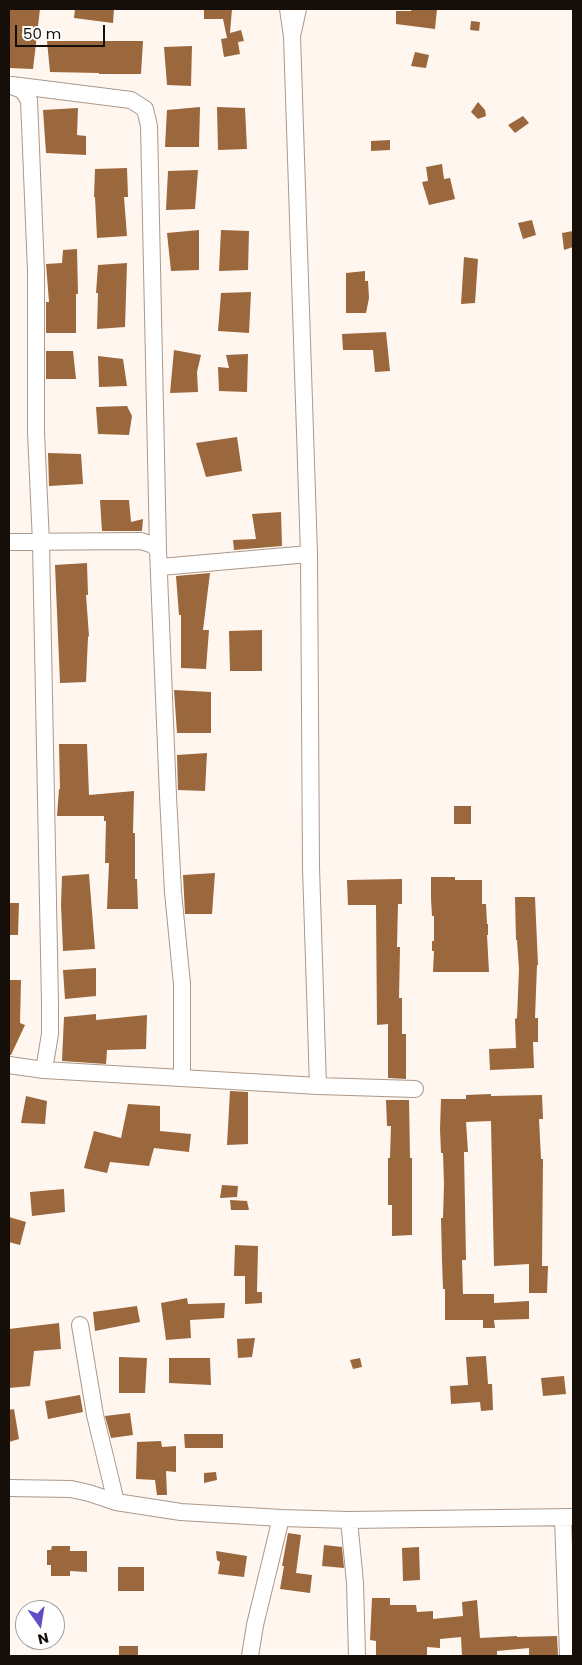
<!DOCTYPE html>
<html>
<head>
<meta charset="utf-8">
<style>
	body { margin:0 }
	#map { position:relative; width:582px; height:1665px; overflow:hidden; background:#fff6f0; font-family:Poppins,sans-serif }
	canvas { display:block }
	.frame { position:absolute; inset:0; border:10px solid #150e09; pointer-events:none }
	.north { position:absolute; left:15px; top:1600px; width:50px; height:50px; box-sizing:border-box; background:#fff; border:1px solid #a19f9d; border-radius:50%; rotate:167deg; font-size:14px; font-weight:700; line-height:20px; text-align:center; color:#150e09 }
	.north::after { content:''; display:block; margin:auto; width:18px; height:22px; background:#614ec7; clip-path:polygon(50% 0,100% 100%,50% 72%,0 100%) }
	.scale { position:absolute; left:15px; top:25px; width:90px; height:22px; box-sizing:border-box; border:2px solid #150e09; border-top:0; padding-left:6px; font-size:15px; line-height:18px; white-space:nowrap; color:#150e09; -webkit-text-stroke:4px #fff; paint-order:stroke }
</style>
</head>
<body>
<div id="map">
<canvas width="582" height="1665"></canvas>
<div class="frame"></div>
<div class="north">N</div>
<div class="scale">50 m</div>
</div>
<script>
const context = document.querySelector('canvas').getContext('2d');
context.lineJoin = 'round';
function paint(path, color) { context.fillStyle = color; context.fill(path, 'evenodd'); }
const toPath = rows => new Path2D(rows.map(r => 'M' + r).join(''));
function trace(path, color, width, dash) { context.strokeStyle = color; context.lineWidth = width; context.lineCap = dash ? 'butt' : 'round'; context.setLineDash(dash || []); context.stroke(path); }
paint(toPath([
	[9,9,40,9,33,69,9,68],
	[75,9,114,9,113,23,74,18],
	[204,9,232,9,230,33,241,30,244,41,238,42,240,54,224,57,221,39,227,38,223,19,204,19],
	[412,9,437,9,435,29,396,24,396,11,411,11],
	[471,21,480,22,479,31,470,30],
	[47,41,143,41,141,74,99,74,99,73,50,72],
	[192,46,191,86,167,85,164,47],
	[415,52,429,55,426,68,411,66],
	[478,102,485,110,486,116,478,119,471,112],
	[200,107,199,147,165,147,167,110],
	[217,107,245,108,247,149,218,150],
	[78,108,77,135,86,136,86,155,46,153,43,110],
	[523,116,529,123,515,133,508,125],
	[390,140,390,150,371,151,371,141],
	[442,164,444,179,450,178,455,199,429,205,422,182,428,181,426,167],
	[127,168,128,197,124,197,127,236,97,238,95,197,94,197,95,169],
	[198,170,195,209,166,210,168,171],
	[532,220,536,235,523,239,518,223],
	[199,230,199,270,171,271,167,233],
	[221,230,249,231,248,270,219,271],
	[573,231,573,247,564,250,562,233],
	[77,249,78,294,76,294,76,333,46,333,46,302,49,302,46,264,62,263,63,250],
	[464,257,478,259,475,303,461,304],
	[127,263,125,327,97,329,98,293,96,293,98,265],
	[365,271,365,281,368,281,369,298,366,313,346,313,346,273],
	[251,292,249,333,218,331,221,293],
	[386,332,390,371,375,372,373,350,343,350,342,334],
	[174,350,201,355,197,372,198,392,170,393],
	[46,351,73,351,76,379,46,379],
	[248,354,247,392,219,391,218,367,229,368,226,355],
	[98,356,123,359,127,386,99,387],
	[127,406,132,416,129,435,98,434,96,407],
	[237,437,242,471,206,477,196,443],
	[48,453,81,454,83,484,49,486],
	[100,500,129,500,131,522,143,519,142,531,102,531],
	[281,512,282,546,234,550,233,540,256,539,252,514],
	[87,563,88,595,86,595,89,636,88,637,86,682,60,683,55,565],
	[210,573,203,630,209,630,206,669,181,668,181,615,179,615,176,576],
	[262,630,262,671,230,671,229,631],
	[174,690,211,692,211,733,177,733],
	[59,744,87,744,89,795,134,791,133,833,135,833,135,879,137,879,138,909,107,909,109,863,105,863,106,821,104,821,104,816,57,816,59,789,60,789],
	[207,753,205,791,178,790,177,755],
	[454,806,471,806,471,824,454,824],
	[215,873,212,914,185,914,183,875],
	[89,874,95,949,63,951,61,905,62,876],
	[431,877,455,877,455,880,482,880,482,904,486,904,487,924,488,924,488,935,487,935,489,972,433,972,434,951,432,951,432,941,434,941,434,916,432,916,431,899],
	[402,879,402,904,398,904,397,947,400,947,399,998,402,998,402,1034,406,1034,406,1079,388,1078,388,1024,377,1025,376,905,348,905,347,880],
	[515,897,535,897,538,965,537,965,535,1018,538,1018,538,1042,533,1042,534,1068,490,1070,489,1049,516,1048,515,1019,517,1018,519,969,517,940,516,940],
	[9,903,19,903,18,935,9,935],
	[96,968,96,996,65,999,63,970],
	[9,980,21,980,20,1023,25,1025,11,1055,9,1055],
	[96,1014,96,1020,147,1015,146,1049,107,1050,106,1064,62,1061,64,1017],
	[230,1091,248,1092,248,1144,227,1145],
	[491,1094,491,1096,542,1095,543,1119,539,1119,541,1159,543,1159,542,1266,548,1266,547,1293,529,1293,529,1264,494,1266,491,1121,466,1122,468,1152,464,1152,466,1260,462,1260,463,1294,494,1294,494,1303,529,1301,529,1319,494,1320,495,1328,483,1328,483,1320,445,1320,445,1289,443,1289,442,1260,441,1218,443,1218,444,1184,443,1153,441,1153,440,1129,441,1099,466,1099,466,1095],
	[26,1096,47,1101,45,1124,21,1123],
	[386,1100,409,1100,410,1158,412,1158,412,1235,392,1236,392,1205,388,1205,388,1158,390,1158,391,1126,387,1126],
	[128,1104,160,1106,160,1131,191,1134,189,1152,154,1148,149,1166,110,1162,107,1173,84,1168,94,1131,121,1138],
	[222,1185,238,1186,237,1197,220,1198],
	[64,1189,65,1212,32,1216,30,1192],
	[230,1200,247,1201,249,1210,231,1210],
	[9,1217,26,1222,20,1245,9,1242],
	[235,1245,258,1246,257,1292,262,1292,262,1303,245,1304,245,1276,234,1276],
	[187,1298,188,1304,225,1303,224,1318,190,1320,191,1338,166,1340,161,1303],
	[137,1306,140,1322,95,1331,93,1312],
	[59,1323,61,1349,34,1351,30,1386,9,1388,9,1329],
	[255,1338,252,1357,238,1358,237,1339],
	[486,1356,488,1384,492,1384,493,1410,481,1411,480,1402,451,1404,450,1386,468,1385,466,1357],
	[119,1357,147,1358,145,1393,119,1393],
	[169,1358,210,1358,211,1385,169,1383],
	[360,1358,362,1367,353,1369,350,1360],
	[564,1376,566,1394,543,1396,541,1378],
	[80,1395,83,1412,48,1419,45,1401],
	[14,1409,19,1439,9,1442,9,1410],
	[130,1413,133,1435,111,1438,105,1416],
	[184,1434,223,1434,223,1448,185,1448],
	[161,1441,162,1447,176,1446,176,1472,166,1471,167,1495,157,1495,155,1480,136,1479,137,1442],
	[216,1472,217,1480,204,1483,204,1473],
	[288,1533,301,1535,296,1573,312,1575,310,1593,280,1589,284,1566,282,1566],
	[324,1545,342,1547,344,1568,322,1566],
	[52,1546,70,1546,70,1551,87,1551,87,1572,70,1571,70,1576,51,1576,51,1565,47,1565,47,1550,51,1550],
	[419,1547,420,1580,403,1581,402,1548],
	[216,1551,247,1556,244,1577,218,1574,220,1562,217,1560],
	[118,1567,144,1567,144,1591,118,1591],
	[372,1598,390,1598,390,1605,416,1605,417,1612,433,1611,433,1619,463,1616,462,1602,477,1600,480,1638,517,1636,517,1637,557,1636,558,1656,529,1656,529,1648,497,1651,497,1656,462,1656,461,1637,440,1639,440,1648,427,1647,427,1656,376,1656,376,1641,370,1640],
	[119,1646,138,1646,138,1656,119,1656]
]), '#9b673c');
const minor = toPath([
	[288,9,292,36,298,9],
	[292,36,309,554,311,867,318,1086],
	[9,85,22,90,29,100,36,271,36,432,41,543,50,1004,50,1034,44,1070],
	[12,85,131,100,145,109,149,126,158,550],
	[9,542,141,541,153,545,158,550,168,796,173,892,182,984,182,1077],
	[160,567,309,554],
	[9,1065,44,1070,318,1086,415,1089],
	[80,1325,95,1415,116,1502],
	[9,1488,71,1489,89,1493,116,1502,181,1512,281,1518,349,1520,573,1517],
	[563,1518,568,1656],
	[349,1520,355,1583,357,1656],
	[250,1656,255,1625,281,1518]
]);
trace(minor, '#ac9889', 18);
trace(minor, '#fff', 16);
</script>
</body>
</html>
